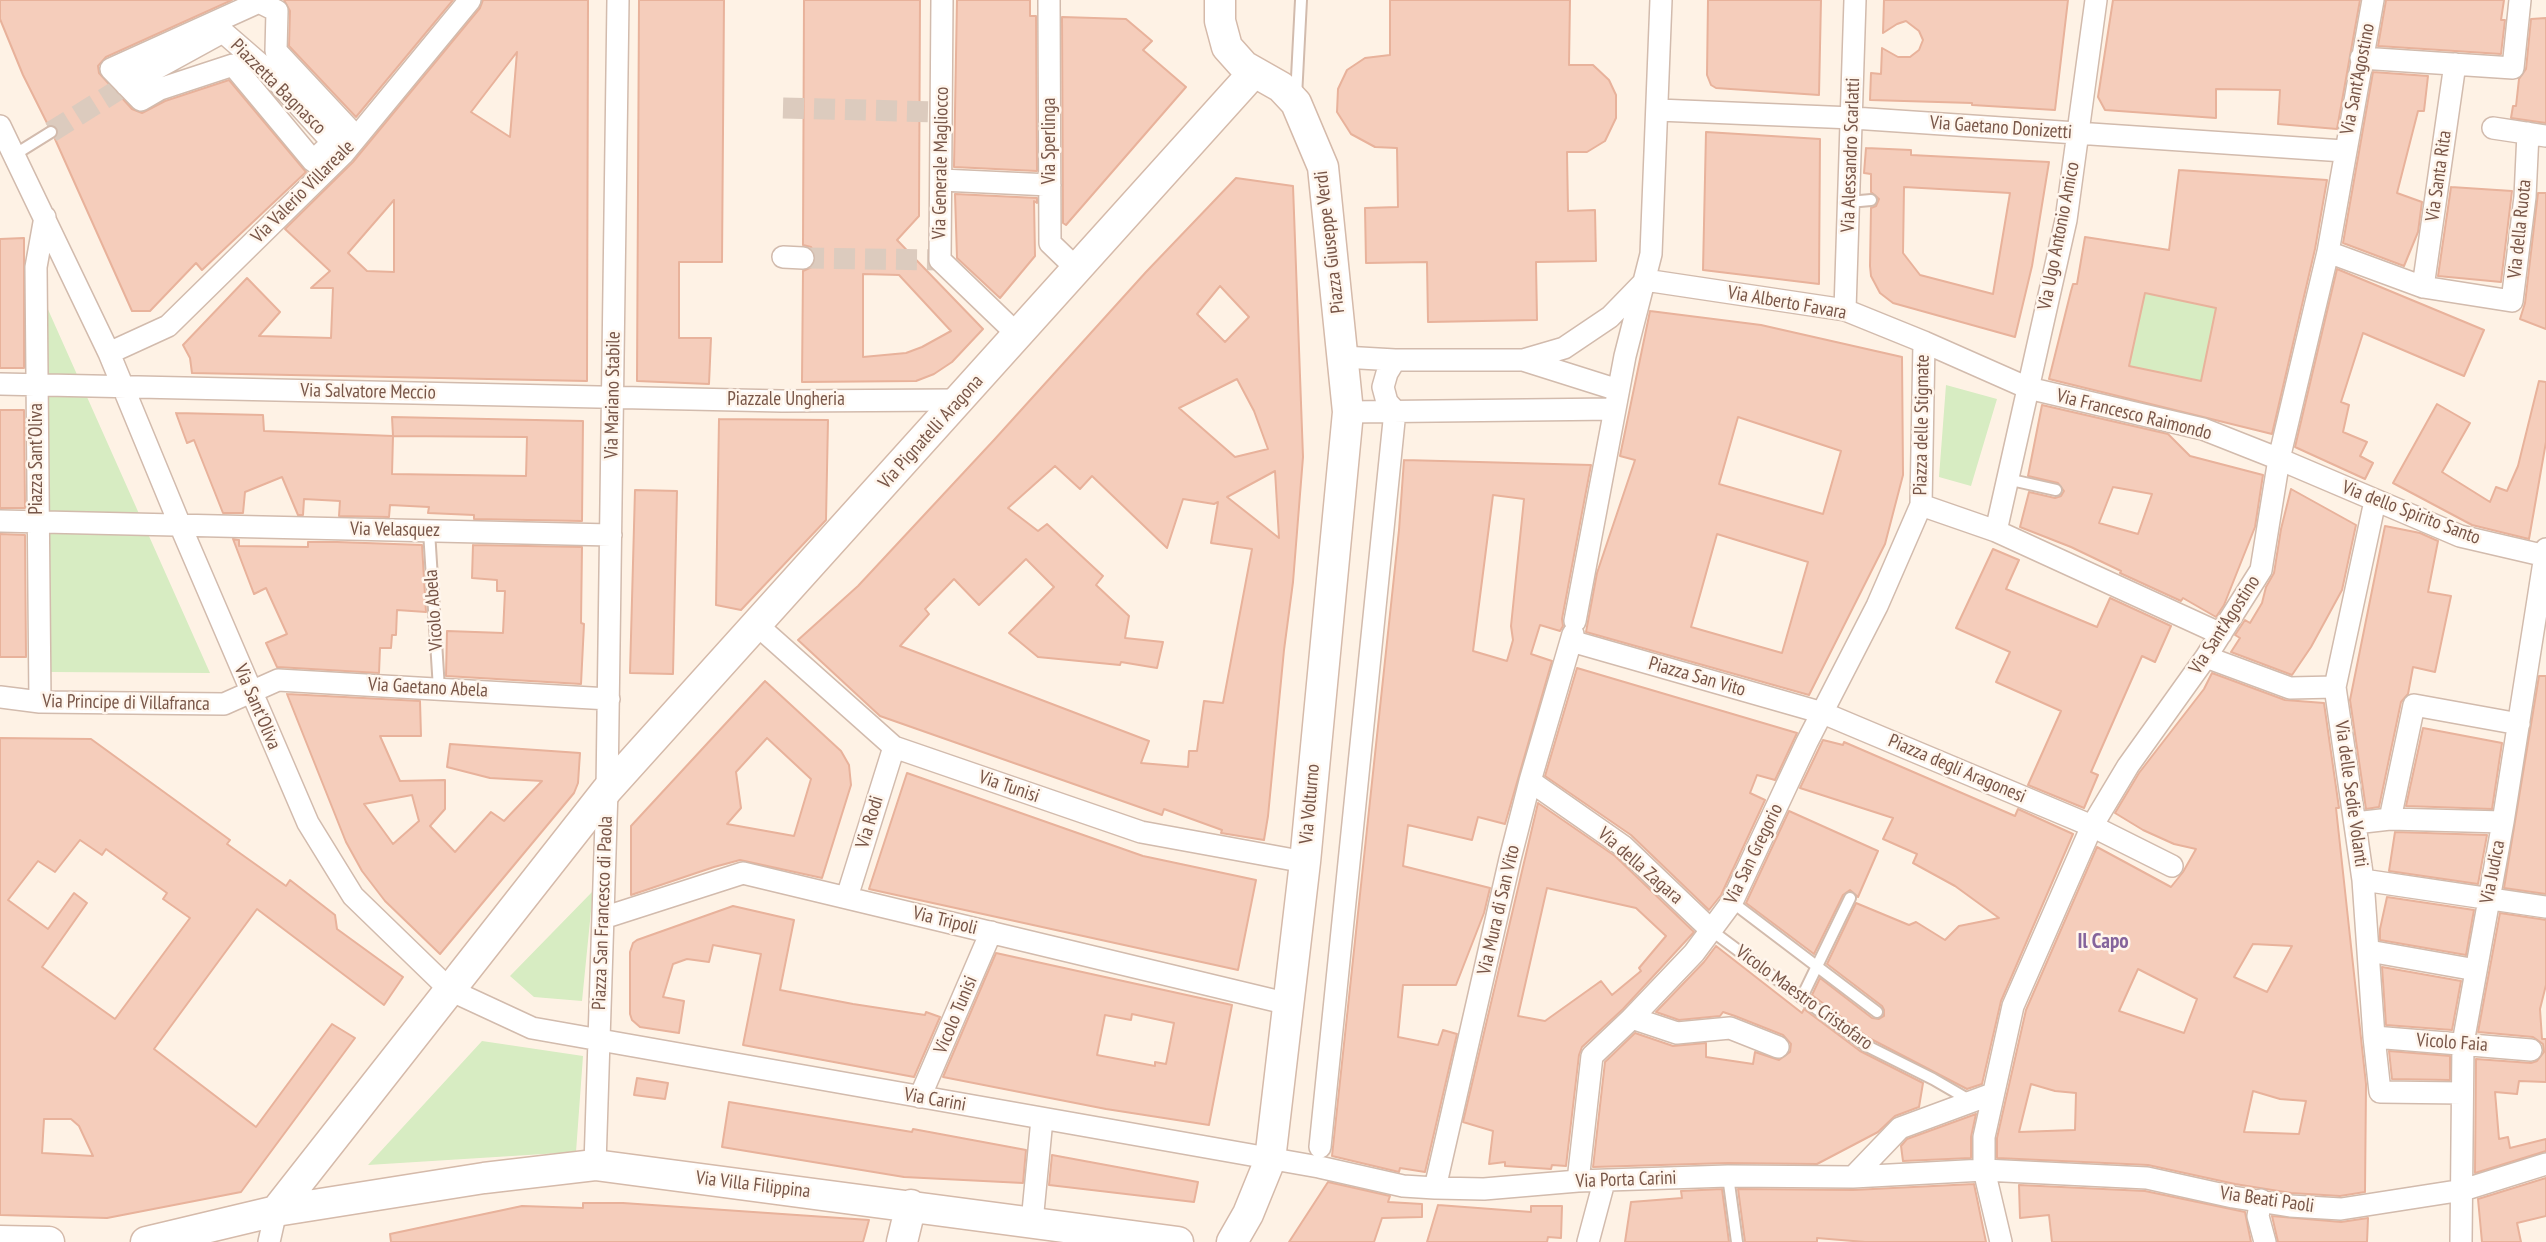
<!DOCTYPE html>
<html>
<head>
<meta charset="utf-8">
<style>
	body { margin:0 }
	canvas { display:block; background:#fef2e5 }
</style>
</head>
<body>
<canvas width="2546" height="1242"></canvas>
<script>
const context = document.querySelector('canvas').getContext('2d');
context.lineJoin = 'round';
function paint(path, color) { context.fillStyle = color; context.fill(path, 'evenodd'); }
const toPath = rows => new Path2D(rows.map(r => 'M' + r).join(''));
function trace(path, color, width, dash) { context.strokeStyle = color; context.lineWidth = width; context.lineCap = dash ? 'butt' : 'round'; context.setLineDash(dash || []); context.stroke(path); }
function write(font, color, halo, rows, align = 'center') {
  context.font = font + ' "PT Sans Narrow",sans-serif'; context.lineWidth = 5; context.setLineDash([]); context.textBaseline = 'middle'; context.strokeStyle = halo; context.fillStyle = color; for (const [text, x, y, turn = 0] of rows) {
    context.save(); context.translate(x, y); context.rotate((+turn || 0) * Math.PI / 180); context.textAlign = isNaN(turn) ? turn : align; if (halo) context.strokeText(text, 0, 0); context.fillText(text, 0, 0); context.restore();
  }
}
paint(toPath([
	[2145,293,2216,308,2201,381,2129,366],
	[46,305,210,673,51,672],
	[1946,385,1997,399,1971,486,1939,477],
	[593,891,582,1001,534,997,510,976],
	[482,1041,583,1056,576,1152,368,1165]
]), '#d7ecc2');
const building = toPath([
	[0,0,232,0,106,57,98,66,99,73,132,109,142,113,165,101,229,80,306,172,202,270,196,263,150,311,132,311,55,139,58,135,58,128,54,125,48,125,23,75,0,19,0,0],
	[284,0,453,0,356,117,289,46,290,11,284,0],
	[483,0,588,0,587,381,192,373,190,358,183,345,247,278,280,312,259,336,331,338,333,288,311,288,330,271,285,229,353,162,480,8,483,0],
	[517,52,510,137,471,112,517,52],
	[394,200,394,272,367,271,348,253,394,200],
	[639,0,724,0,722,262,679,262,679,338,711,338,709,384,637,381,639,0],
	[804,0,920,0,919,216,897,240,983,329,952,362,934,374,916,381,802,382,803,271,814,266,816,258,811,247,803,245,804,0],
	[863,274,899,275,951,331,922,347,906,353,863,357,863,274],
	[957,0,1030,0,1030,16,1036,16,1037,171,954,167,957,0],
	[1390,0,1570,0,1569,65,1593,65,1609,80,1616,95,1616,118,1605,141,1587,152,1567,152,1568,211,1595,210,1596,261,1536,262,1537,320,1428,322,1427,262,1366,263,1365,208,1398,207,1397,148,1375,147,1351,134,1337,112,1338,89,1347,70,1365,58,1390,55,1390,0],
	[1708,0,1821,0,1819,95,1716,88,1711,85,1707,75,1708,0],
	[1884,0,2068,0,2055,110,1972,105,1972,103,1870,100,1871,73,1881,74,1882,48,1898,57,1910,57,1919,50,1923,40,1919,31,1906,21,1897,24,1883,33,1884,0],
	[2113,0,2360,0,2337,129,2278,124,2280,90,2216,89,2216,118,2105,110,2098,97,2113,0],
	[2386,0,2504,0,2501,20,2505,20,2501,54,2378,46,2386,0],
	[1062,17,1126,19,1152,41,1143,50,1186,87,1066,225,1063,223,1062,17],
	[2546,18,2546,123,2511,118,2513,106,2516,106,2519,79,2526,69,2531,19,2546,18],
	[2373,72,2428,76,2424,111,2418,111,2397,193,2422,202,2418,232,2404,266,2343,243,2373,72],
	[1706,132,1820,139,1819,284,1703,270,1706,132],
	[1866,148,1911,150,1911,155,2049,162,2032,266,2015,337,1893,303,1880,293,1871,276,1870,266,1871,208,1876,206,1879,199,1871,192,1871,174,1864,173,1866,148],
	[1904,187,2010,193,1993,294,1920,275,1903,253,1904,187],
	[2179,170,2327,180,2315,249,2272,434,2049,379,2071,291,2073,284,2077,284,2085,237,2169,250,2179,170],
	[2145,293,2216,308,2201,381,2129,366,2145,293],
	[1236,178,1293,186,1303,457,1293,582,1284,650,1268,816,1264,840,1221,833,1222,830,1164,809,1162,815,880,716,798,640,858,586,994,440,1146,272,1236,178],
	[1220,286,1249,317,1225,342,1197,314,1220,286],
	[1237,379,1254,411,1268,449,1235,457,1179,408,1237,379],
	[1055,466,1080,489,1092,476,1167,548,1183,499,1214,504,1218,502,1211,543,1252,549,1223,703,1204,701,1197,751,1189,751,1188,767,1141,763,1149,741,900,646,929,614,925,609,954,579,979,605,1026,559,1054,587,1009,633,1038,657,1120,665,1121,662,1157,668,1163,642,1125,638,1129,616,1096,585,1103,576,1047,524,1038,531,1008,508,1055,466],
	[1275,471,1279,538,1227,497,1275,471],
	[2451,187,2512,191,2501,282,2438,276,2451,187],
	[2538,193,2546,193,2546,329,2520,319,2525,303,2538,193],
	[955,194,1037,198,1037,203,1034,201,1035,256,1000,298,957,258,955,194],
	[24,238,24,368,0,368,0,239,24,238],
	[2337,269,2484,330,2464,376,2363,333,2341,402,2349,405,2343,432,2367,442,2360,456,2373,463,2365,479,2295,447,2337,269],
	[1650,311,1761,325,1902,357,1903,475,1885,544,1809,695,1586,632,1597,573,1635,460,1620,456,1650,311],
	[1738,417,1841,451,1823,514,1719,484,1738,417],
	[1717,534,1808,562,1782,653,1691,627,1717,534],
	[2539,381,2546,382,2546,442,2529,539,2472,525,2393,483,2437,404,2470,423,2442,472,2490,502,2496,487,2507,491,2518,466,2539,381],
	[2042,405,2168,434,2190,456,2263,475,2255,527,2224,605,2216,617,2183,598,2181,601,2120,573,2121,571,2071,547,2020,527,2029,492,2055,498,2061,496,2064,491,2058,483,2028,476,2042,405],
	[2113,487,2152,494,2138,534,2099,523,2113,487],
	[0,410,24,410,25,508,0,508,0,410],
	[176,413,263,415,264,431,393,436,392,417,583,421,582,521,474,519,474,515,428,513,429,507,390,505,389,517,339,516,340,501,304,499,303,515,298,515,282,477,245,492,243,513,223,513,194,440,187,443,176,413],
	[393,436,527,437,526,476,392,474,393,436],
	[719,419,828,420,826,520,741,610,716,605,719,419],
	[1404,460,1591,465,1562,619,1563,626,1560,631,1540,625,1531,654,1552,661,1505,824,1478,817,1472,840,1408,825,1403,866,1490,888,1484,913,1456,985,1403,985,1398,1037,1438,1045,1443,1030,1457,1034,1425,1172,1400,1168,1399,1172,1332,1156,1399,530,1404,460],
	[1493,495,1524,499,1511,626,1513,640,1507,661,1473,651,1493,495],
	[2291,489,2356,525,2342,590,2311,647,2292,675,2231,652,2240,638,2235,635,2245,620,2250,623,2262,603,2266,587,2274,573,2281,529,2291,489],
	[635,490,677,491,673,674,630,673,635,490],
	[2385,526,2420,533,2438,541,2428,592,2451,596,2435,672,2413,667,2408,694,2401,702,2379,807,2366,809,2350,700,2385,526],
	[0,534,25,535,26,657,0,657,0,534],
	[233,539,239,540,239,546,308,547,308,542,337,542,422,545,426,612,397,610,396,635,392,635,391,648,380,648,379,673,277,667,266,643,287,634,266,588,254,594,233,539],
	[473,545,582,547,581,623,584,624,581,684,446,676,447,631,503,633,505,591,497,591,497,580,472,578,473,545],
	[1993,549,2019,560,2006,589,2097,627,2110,598,2171,626,2155,662,2142,656,2091,772,2098,775,2084,808,2028,785,2061,711,1996,682,2010,652,1956,628,1993,549],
	[1577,668,1797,733,1775,780,1757,775,1750,793,1765,800,1721,895,1709,910,1631,835,1545,776,1577,668],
	[2212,673,2285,700,2324,703,2339,808,2336,808,2366,1084,2365,1192,2340,1196,2291,1193,2235,1184,2148,1165,1997,1158,1997,1138,2026,1010,2097,847,2171,887,2183,872,2196,849,2174,844,2143,830,2115,813,2139,773,2204,689,2212,673],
	[2253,944,2292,946,2267,992,2234,977,2253,944],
	[2138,969,2197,999,2184,1033,2119,1011,2138,969],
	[2031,1084,2055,1091,2076,1093,2075,1130,2019,1132,2031,1084],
	[2253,1091,2280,1099,2306,1101,2299,1134,2244,1132,2253,1091],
	[2539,676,2546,676,2546,894,2504,888,2539,676],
	[765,681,841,751,849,765,851,785,822,878,740,860,714,867,631,895,631,826,765,681],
	[767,738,811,779,794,836,727,824,741,808,736,772,767,738],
	[287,694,420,701,421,736,380,736,400,781,445,780,445,809,430,826,455,852,491,812,504,821,542,781,490,778,447,767,450,744,580,753,578,783,574,793,440,954,385,901,362,871,346,842,287,694],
	[412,795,419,821,393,844,364,804,412,795],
	[2423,728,2502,743,2492,809,2406,806,2423,728],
	[0,738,91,739,230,840,227,844,286,886,290,880,335,915,337,929,403,977,384,1005,257,909,154,1049,256,1127,332,1024,355,1038,241,1192,107,1218,0,1215,0,738],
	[80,840,102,855,106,849,167,893,163,899,190,918,115,1019,42,967,87,903,74,893,48,929,8,900,38,861,55,872,80,840],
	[44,1119,71,1119,79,1126,93,1156,42,1153,44,1119],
	[1823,740,1843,745,1844,742,2015,816,2018,809,2073,834,2001,1001,1982,1084,1967,1089,1869,1038,1812,995,1820,978,1872,1018,1879,1019,1884,1016,1884,1010,1882,1006,1827,964,1856,903,1909,925,1916,922,1945,940,1959,926,1999,918,1955,886,1913,863,1917,854,1883,839,1893,818,1800,788,1823,740],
	[907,773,1143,856,1256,880,1238,970,869,889,907,773],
	[1538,803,1615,856,1694,932,1623,1009,1582,1047,1579,1055,1566,1166,1552,1165,1551,1169,1505,1166,1505,1162,1489,1164,1493,1131,1463,1122,1538,803],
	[1547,888,1636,908,1666,936,1639,968,1641,971,1612,995,1601,981,1545,1021,1518,1016,1547,888],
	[1789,811,1878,851,1858,897,1850,890,1843,895,1814,954,1746,903,1789,811],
	[2395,832,2487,835,2478,884,2389,871,2395,832],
	[2387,897,2474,910,2466,955,2380,940,2380,929,2387,897],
	[733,906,794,920,780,990,853,1004,925,1015,926,1012,940,1017,914,1077,743,1045,761,954,713,945,709,962,687,959,673,964,663,997,684,1001,679,1033,640,1027,632,1020,630,1014,630,952,633,943,637,940,733,906],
	[2500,913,2546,920,2546,985,2540,1009,2542,1039,2546,1039,2546,1082,2519,1081,2517,1094,2495,1092,2499,1139,2508,1137,2510,1148,2546,1139,2546,1151,2475,1173,2476,1059,2531,1063,2537,1061,2544,1052,2543,1044,2533,1037,2478,1032,2500,913],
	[1716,946,1802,1013,1804,1009,1860,1051,1923,1083,1919,1107,1895,1116,1878,1132,1817,1164,1728,1163,1593,1167,1605,1062,1635,1033,1673,1046,1706,1043,1706,1057,1753,1064,1755,1052,1779,1060,1790,1052,1791,1044,1783,1035,1735,1016,1723,1012,1720,1016,1679,1020,1656,1012,1704,962,1716,946],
	[996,953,1232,1005,1209,1125,1106,1109,943,1077,996,953],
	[1132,1014,1174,1023,1166,1064,1155,1062,1155,1066,1097,1055,1105,1015,1131,1020,1132,1014],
	[2382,967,2461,981,2452,1030,2386,1025,2382,967],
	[2389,1051,2450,1056,2450,1080,2392,1079,2389,1051],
	[637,1078,668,1083,665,1099,634,1095,637,1078],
	[729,1102,912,1132,913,1129,1026,1150,1023,1183,904,1177,722,1147,729,1102],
	[1976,1114,1971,1137,1971,1158,1903,1161,1901,1146,1907,1139,1976,1114],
	[1052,1155,1198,1182,1194,1202,1049,1185,1052,1155],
	[2546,1178,2546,1216,2517,1223,2521,1242,2482,1242,2478,1199,2546,1178],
	[1328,1182,1390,1196,1388,1202,1422,1204,1422,1217,1382,1218,1374,1242,1289,1242,1328,1182],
	[1974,1184,1986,1242,1865,1242,1817,1238,1817,1242,1745,1242,1738,1189,1853,1190,1974,1184],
	[2019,1185,2145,1191,2245,1212,2251,1242,2052,1242,2049,1215,2020,1218,2019,1185],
	[1722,1189,1729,1242,1625,1242,1631,1202,1682,1198,1681,1191,1722,1189],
	[583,1203,623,1203,869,1220,863,1242,391,1242,390,1234,522,1206,583,1208,583,1203],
	[1438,1205,1531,1212,1531,1206,1562,1206,1561,1238,1548,1237,1547,1242,1427,1242,1438,1205],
	[2272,1216,2341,1222,2368,1218,2367,1242,2278,1242,2272,1216]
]);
paint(building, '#f5cdbb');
trace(building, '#e8b29b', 2);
trace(toPath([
	[783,108,941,112],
	[51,132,126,85],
	[803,258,940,260]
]), '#dccbbe', 21, [21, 10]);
const lane = toPath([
	[1296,97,1301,0],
	[14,155,51,132],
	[1849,202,1871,200],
	[2007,479,2056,490],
	[429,531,439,689],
	[1732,902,1877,1012],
	[1712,931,1865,1045,1933,1079,1971,1101],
	[1802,997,1850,898],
	[1728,1176,1737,1242]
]);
const street = toPath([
	[942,0,940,260,1018,335],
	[1049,0,1050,243,1077,269],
	[259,2,277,11,276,51,348,128,313,161,233,65,160,89,141,100,111,69,259,2],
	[223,32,268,71,341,152],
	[2361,58,2513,68,2520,0],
	[126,85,219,34],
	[1658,110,1853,118,2344,151],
	[0,126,109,353,180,525,308,823,353,896,450,990,532,1028,1319,1167,1403,1186,1435,1188,1484,1189,1578,1181,1728,1176,1853,1177,1984,1170,2147,1178,2233,1197,2290,1206,2341,1209,2463,1190,2546,1164],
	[2493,128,2546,136],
	[941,180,1050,185],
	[2328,252,2423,287,2512,301,2525,197,2528,133],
	[783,257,803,258],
	[1645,280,1845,310,1924,342,2028,388,2203,429,2279,459,2460,536,2546,556],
	[2423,287,2455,64],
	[1845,310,1855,0],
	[1924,342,1921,505,1996,531,2221,634],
	[109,353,168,326,343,154,470,0],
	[1343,357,1395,360,1523,360,1564,348,1610,317,1644,282],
	[1523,360,1618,390],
	[0,384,782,401,959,400],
	[1395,411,1387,402,1383,387,1387,373,1395,360],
	[1348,412,1615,409],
	[2375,501,2335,687,2363,880,2374,1037,2380,1092,2462,1093],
	[0,521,611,535],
	[1996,531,2066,220,2096,0],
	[1575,621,1625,356,1651,254,1661,0],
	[757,625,894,747,1141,832,1305,862],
	[1571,641,1823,713,2092,826,2172,866],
	[2206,657,2290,688,2335,687],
	[0,697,40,702,224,704,278,680,609,699],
	[40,702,36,267,45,217],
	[1530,781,1623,846,1712,931],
	[2390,819,2414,705,2519,724],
	[2355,823,2390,819,2503,822],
	[2363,880,2546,907],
	[847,897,894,747],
	[603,918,743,873,1289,1004],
	[2369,951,2476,970],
	[1632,1018,1677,1033,1730,1028,1778,1047],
	[2374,1037,2531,1050],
	[920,1097,991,932],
	[1320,1147,1395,411],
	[595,1165,607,790,618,0],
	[1853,1177,1900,1128,1992,1094],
	[1578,1181,1592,1056,1632,1018,1694,953,1732,902,1807,742,1877,606,1921,505],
	[1435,1188,1510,859,1530,781,1573,634],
	[2261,1200,2258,1216,2265,1242],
	[1032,1222,1042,1119],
	[269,1242,276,1211],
	[1588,1242,1604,1182],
	[2001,1242,1984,1170,1984,1137,2013,1006,2092,826,2128,766,2206,657,2261,570,2279,459,2328,252,2373,0],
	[2461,1242,2463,1043,2503,822,2546,549]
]);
const secondary = toPath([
	[1220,0,1220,21,1227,47,1244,66,1281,87,1296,103,1323,167,1348,412,1305,862,1270,1160,1248,1214,1232,1242],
	[276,1211,607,790,1254,72],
	[0,1241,49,1242],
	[146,1242,276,1211,484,1178,595,1165,1178,1242],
	[902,1242,911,1205]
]);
trace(lane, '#d2bbad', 14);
trace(street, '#d2bbad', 24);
trace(secondary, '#d5baaa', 33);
trace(lane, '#fff', 10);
trace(street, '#fff', 21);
trace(secondary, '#fff', 30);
write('19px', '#785648', '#fff6ed', [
	["Via Sant'Agostino",2358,79,-79],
	["Piazzetta Bagnasco",278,87,45],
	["Via Gaetano Donizetti",2001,128,4],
	["Via Sperlinga",1050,141,-90],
	["Via Alessandro Scarlatti",1851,155,-88],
	["Via Generale Magliocco",941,163,-89],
	["Via Santa Rita",2439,176,-82],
	["Via Valerio Villareale",303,192,-45],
	["Via della Ruota",2520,229,-84],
	["Via Ugo Antonio Amico",2059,236,-79],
	["Piazza Giuseppe Verdi",1330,242,-97],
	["Via Alberto Favara",1787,303,10],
	["Via Salvatore Meccio",368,392,1],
	["Via Mariano Stabile",613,395,-89],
	["Piazzale Ungheria",786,400],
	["Via Francesco Raimondo",2134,415,14],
	["Piazza delle Stigmate",1922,425,-89],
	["Via Pignatelli Aragona",931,432,-48],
	["Piazza Sant'Oliva",37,459,-90],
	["Via dello Spirito Santo",2411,513,21],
	["Via Velasquez",395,530,1],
	["Vicolo Abela",434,610,-94],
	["Via Sant'Agostino",2225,625,-57],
	["Piazza San Vito",1697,677,16],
	["Via Gaetano Abela",428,688,3],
	["Via Principe di Villafranca",126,703,1],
	["Via Sant'Oliva",257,707,67],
	["Piazza degli Aragonesi",1957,769,23],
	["Via Tunisi",1009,787,19],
	["Via delle Sedie Volanti",2351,794,82],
	["Via Volturno",1310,804,-85],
	["Via Rodi",870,822,-73],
	["Via San Gregorio",1754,854,-64],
	["Via della Zagara",1640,866,41],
	["Via Judica",2493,872,-79],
	["Via Mura di San Vito",1499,910,-77],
	["Piazza San Francesco di Paola",603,913,-88],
	["Via Tripoli",945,921,14],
	["Vicolo Maestro Cristofaro",1804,998,36],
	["Vicolo Tunisi",956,1015,-67],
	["Vicolo Faia",2452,1043,4],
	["Via Carini",935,1100,10],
	["Via Porta Carini",1626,1180,-2],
	["Via Villa Filippina",753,1185,7],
	["Via Beati Paoli",2267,1200,8]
]);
write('bold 21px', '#85649c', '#fff6ed', [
	["Il Capo",2103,942]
]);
</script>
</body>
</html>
